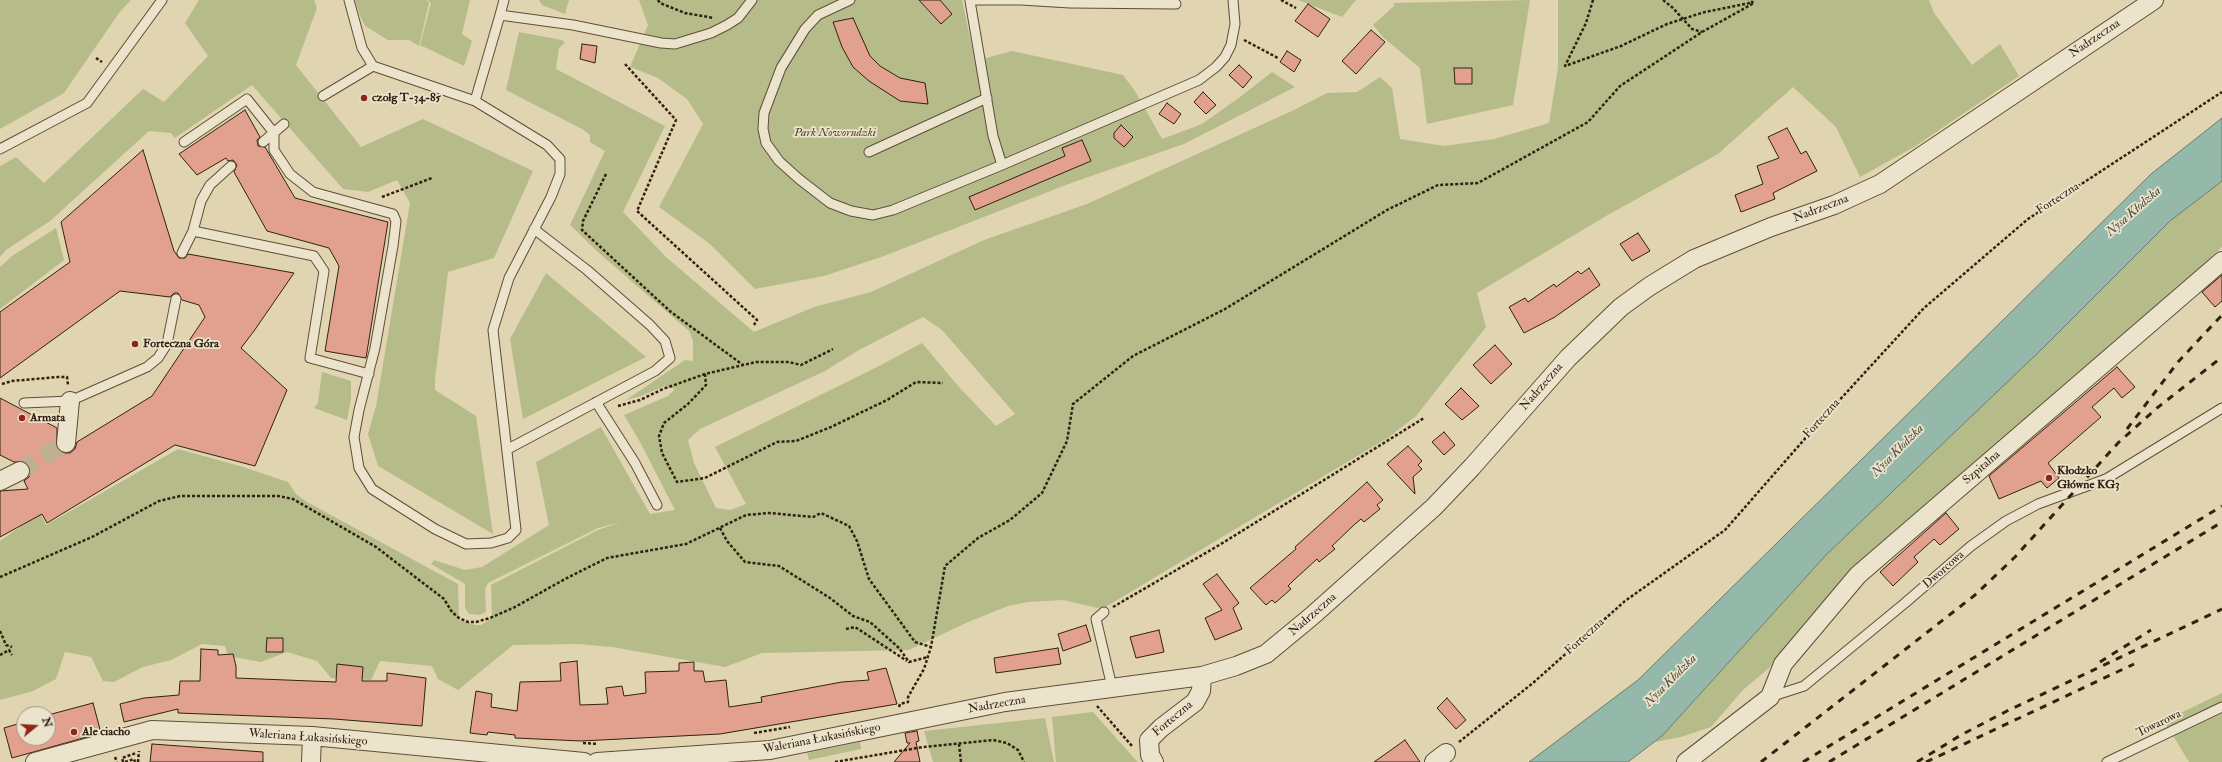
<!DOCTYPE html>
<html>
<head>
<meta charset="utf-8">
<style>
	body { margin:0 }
	#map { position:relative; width:2222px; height:762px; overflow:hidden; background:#e1d4b1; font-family:"IM FELL Double Pica",serif }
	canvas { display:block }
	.north { position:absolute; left:16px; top:706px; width:40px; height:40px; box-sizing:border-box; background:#ece3cc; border:1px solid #a29581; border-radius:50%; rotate:72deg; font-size:11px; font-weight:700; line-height:16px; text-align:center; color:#322110 }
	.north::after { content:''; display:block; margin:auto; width:14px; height:18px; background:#8f2418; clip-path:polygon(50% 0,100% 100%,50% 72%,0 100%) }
</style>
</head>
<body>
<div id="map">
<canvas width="2222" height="762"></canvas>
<div class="north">N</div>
</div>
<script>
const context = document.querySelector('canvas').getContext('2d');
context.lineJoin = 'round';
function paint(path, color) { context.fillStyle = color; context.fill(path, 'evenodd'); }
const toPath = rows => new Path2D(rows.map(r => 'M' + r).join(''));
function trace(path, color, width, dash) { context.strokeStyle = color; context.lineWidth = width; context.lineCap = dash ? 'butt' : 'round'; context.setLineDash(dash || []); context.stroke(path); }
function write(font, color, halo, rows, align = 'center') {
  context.font = font + ' "IM FELL Double Pica",serif'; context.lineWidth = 3.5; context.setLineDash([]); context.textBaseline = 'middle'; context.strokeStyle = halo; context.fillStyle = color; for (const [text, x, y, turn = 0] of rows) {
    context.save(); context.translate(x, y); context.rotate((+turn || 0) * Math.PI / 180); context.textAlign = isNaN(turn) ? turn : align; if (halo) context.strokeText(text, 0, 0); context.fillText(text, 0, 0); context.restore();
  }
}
paint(toPath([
	[0,0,131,0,119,13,64,93,0,129],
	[199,0,314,0,317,8,296,65,361,147,423,119,533,171,494,258,448,272,435,379,435,390,476,416,493,534,378,466,368,434,376,406,410,203,397,180,368,192,343,189,252,85,175,138,171,133,149,131,50,221,6,250,0,257,0,166,16,157,44,183,143,89,164,102,208,56,185,23],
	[355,0,426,0,429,3,419,46,409,40,388,40,365,26,360,16],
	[427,0,470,0,462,34,472,41,464,66,420,45,431,3],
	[539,0,569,0,565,14,542,5],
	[639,0,962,0,975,61,1012,51,1123,75,1135,91,1162,139,1202,124,1240,97,1272,72,1295,87,1184,144,1071,183,884,256,824,276,755,289,710,244,659,207,703,124,687,99,658,78,630,67,648,25],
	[1298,0,1356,0,1342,17],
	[1530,0,1513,105,1427,124,1420,68,1384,38,1373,25,1394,6,1394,3],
	[1558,0,1929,0,1934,13,1972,65,2000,44,2019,76,1914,147,1860,177,1836,127,1793,87,1718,154,1606,216,1477,293,1486,327,1416,416,1389,437,1102,609,1063,600,1028,602,1008,606,966,623,909,650,762,653,725,667,612,647,579,644,513,645,458,690,438,679,432,666,380,661,371,680,331,678,317,661,287,652,261,662,228,656,225,646,202,644,171,660,143,667,114,682,103,681,91,657,65,652,56,679,33,691,0,700,0,541,40,513,46,525,178,449,240,466,288,482,296,494,307,502,458,584,459,620,475,625,481,625,492,618,491,585,598,530,621,522,598,528,488,583,485,589,486,612,479,615,469,614,465,608,465,584,431,564,434,560,465,570,482,567,549,525,536,462,601,427,650,514,675,510,640,442,624,415,668,396,675,389,665,386,641,396,626,400,685,360,693,361,693,341,689,331,599,253,570,225,605,151,590,142,590,135,582,129,506,90,519,32,562,40,565,43,559,48,556,69,665,126,623,212,666,257,754,332,814,307,871,292,984,240,1087,204,1294,110,1327,93,1357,92,1380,77,1392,88,1400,139,1444,146,1494,139,1549,123,1558,68],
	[923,317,942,330,1015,414,996,426,959,387,922,343,879,366,715,447,746,504,730,510,716,508,694,463,688,440,700,429,825,371,859,350],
	[2222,181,2222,247,2096,365,1833,593,1769,668,1743,690,1711,727,1681,737,1655,742,1662,736,1826,555,2170,221],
	[56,228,64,260,0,309,0,267,12,256],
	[546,273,646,357,523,419,510,339],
	[322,372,351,381,351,399,347,420,314,408,318,403],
	[2222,693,2222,762,2189,762,2164,721],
	[1093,712,1133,757,1138,762,1056,762,1052,717],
	[1045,718,1054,762,933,762,924,731],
	[860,742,861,749,809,760,807,753]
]), '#b5bc8a');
const water = toPath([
	[2222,118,2222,181,2170,221,2043,348,1826,555,1662,736,1628,762,1529,762,1638,680,2151,174,2222,118]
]);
paint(water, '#94b8aa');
trace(water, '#6d7c6c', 1);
const building = toPath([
	[919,0,940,0,952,14,941,24,919,0],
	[1308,4,1330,19,1318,37,1295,21,1308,4],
	[853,18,870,56,880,66,900,78,925,83,928,104,900,101,869,81,853,67,842,47,833,22,853,18],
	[1371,30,1385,42,1356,74,1342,61,1371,30],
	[582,44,597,46,595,63,580,59,582,44],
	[1287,51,1301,60,1294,72,1280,62,1287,51],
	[1239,65,1252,77,1243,88,1229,75,1239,65],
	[1454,68,1472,68,1472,84,1455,84,1454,68],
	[1203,92,1216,105,1206,114,1194,102,1203,92],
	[1167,103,1181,114,1174,124,1159,114,1167,103],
	[245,110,260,137,257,140,258,146,265,147,295,198,388,222,366,358,325,351,339,266,329,248,267,231,234,172,237,165,233,160,228,161,226,158,197,175,179,154,245,110],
	[1121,125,1133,137,1124,147,1114,138,1114,133,1121,125],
	[1787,128,1801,154,1806,151,1817,171,1773,193,1775,199,1741,212,1735,195,1763,184,1757,166,1779,158,1768,137,1787,128],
	[1082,140,1091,161,975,210,969,197,1065,156,1062,148,1082,140],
	[143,150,174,251,179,258,185,258,188,254,294,273,254,331,241,348,287,390,255,466,175,445,47,523,42,514,0,537,0,491,28,489,24,481,29,477,30,471,25,462,14,462,0,455,0,398,57,428,57,448,65,453,70,453,75,449,77,442,152,396,205,317,199,305,182,300,178,293,174,293,170,297,120,291,0,378,0,312,70,262,61,222,143,150],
	[1638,233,1650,251,1632,261,1620,244,1638,233],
	[1589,268,1600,285,1555,317,1524,333,1509,307,1525,298,1528,302,1554,284,1556,287,1578,271,1581,274,1589,268],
	[2222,275,2222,301,2215,307,2202,292,2222,275],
	[1495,345,1512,364,1491,384,1473,365,1495,345],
	[2117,367,2135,387,2122,398,2114,388,2092,407,2101,417,2048,463,2059,478,2047,488,2041,481,1999,499,1989,476,2117,367],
	[1461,388,1479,406,1462,420,1445,404,1461,388],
	[1444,432,1455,445,1444,455,1432,442,1444,432],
	[1408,446,1422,461,1418,465,1422,469,1413,477,1415,494,1387,464,1408,446],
	[1367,482,1383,500,1377,505,1380,509,1364,522,1361,519,1355,524,1332,546,1335,549,1319,562,1317,559,1294,580,1288,586,1291,589,1275,603,1272,600,1266,605,1250,588,1296,549,1295,547,1367,482],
	[1946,513,1959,529,1940,545,1934,539,1914,557,1918,562,1893,586,1880,572,1946,513],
	[1217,574,1239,603,1233,608,1242,629,1215,640,1205,618,1222,610,1203,584,1217,574],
	[1086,625,1091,641,1063,651,1058,634,1086,625],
	[1159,630,1164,652,1136,658,1130,637,1159,630],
	[267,638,283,638,283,652,266,652,267,638],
	[1058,648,1061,664,996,673,994,658,1058,648],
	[201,649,218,650,218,655,233,654,236,666,236,678,336,682,337,664,363,667,362,681,387,681,387,673,426,678,422,726,334,719,178,713,178,709,124,722,120,704,144,698,179,695,180,681,200,681,201,649],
	[577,661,580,705,608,704,606,688,622,686,624,696,646,693,645,672,679,671,679,663,694,662,694,671,703,671,705,682,726,680,729,707,762,702,761,697,842,682,869,680,867,672,886,668,897,704,720,734,581,741,515,738,515,735,488,732,487,735,470,733,476,691,492,694,491,707,517,711,520,682,561,681,560,663,577,661],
	[1447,698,1466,720,1456,729,1437,708,1447,698],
	[93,703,101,733,12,758,4,728,24,722,24,738,48,738,48,715,93,703],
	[917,731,919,741,916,742,920,762,894,762,910,743,907,743,905,733,917,731],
	[1405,740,1420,762,1374,762,1391,750,1405,740],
	[152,744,263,752,263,762,150,762,152,744]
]);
paint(building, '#e1a18e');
trace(building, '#322110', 1);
trace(toPath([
	[20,471,66,443]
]), '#beb091', 18, [18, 9]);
const lane = toPath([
	[349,0,362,48,373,66,475,101],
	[504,0,500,15,573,25,661,43,675,44,711,33,727,25,738,18,752,0],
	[850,0,818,15,805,29,781,68,764,113,763,129,766,143,779,161,799,179,830,203,851,211,873,215,893,210,1002,165,1199,80,1216,67,1225,57,1231,45,1235,24,1233,0],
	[970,0,1020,0],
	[1021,0,1070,3,1176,4],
	[970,1,993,136,1002,165],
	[323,96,373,66],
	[184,142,247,99,274,133,274,150,290,174,313,192,393,214,396,221,393,246,375,348,359,410,354,437,359,468,372,489,435,529,466,544,491,543,508,538,516,530,493,330,509,278,551,197,560,174,560,159,547,145,475,101,500,15],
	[263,142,284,124],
	[0,149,87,103,162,0],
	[869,152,987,98],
	[231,166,210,185,201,201,193,231,314,256,324,271,310,358,369,374],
	[182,253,193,231],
	[596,402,635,463,657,505],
	[24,403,70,401,147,367,158,358,167,344,176,299],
	[508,449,655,371,670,358,665,341,650,325,587,270,534,229],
	[1104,612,1096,619,1112,687],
	[1770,697,1804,686,1905,603,1971,546,2006,521,2038,504,2106,479,2222,408],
	[2107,762,2222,707]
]);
const street = toPath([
	[66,443,70,401],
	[0,481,20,471],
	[35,762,152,730,312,736,584,762],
	[311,762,312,736],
	[597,762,770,750,1005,702,1202,676,1236,666,1266,654,1312,616,1434,507,1472,467,1568,358,1621,307,1650,286,1694,259,1771,227,1834,205,1880,184,2154,0],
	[1154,762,1150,755,1149,740,1161,728,1195,702,1201,691,1202,676],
	[1434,762,1446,753],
	[1686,762,1770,697,1783,664,1858,575,2222,261]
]);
trace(lane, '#5e4e38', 11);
trace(street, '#5e4e38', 20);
trace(toPath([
	[658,0,660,3,685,13,714,18],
	[1281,0,1296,8],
	[1593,0,1586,23,1565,66,1621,46,1667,24,1705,12,1750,3],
	[1663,0,1673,8,1692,29,1702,32],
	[1244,40,1278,58],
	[96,58,102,62],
	[625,64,676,120,637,211,757,320,754,325],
	[606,174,583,221,582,230,671,312,743,365],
	[382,197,432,178],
	[705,374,706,385,688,404,664,423,659,436,662,453,677,482,705,478,777,442,796,441,831,427,887,400,916,382,943,383],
	[2,384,12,381,58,377,67,377,68,385],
	[618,406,640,400,663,389,705,374,756,362,789,362,801,365,833,349],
	[720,528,727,541,745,562,779,566,830,598,853,616,870,622,899,648,909,662,928,657],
	[0,577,92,537,159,501,180,496,278,496,293,499,376,547,444,599,452,612,459,618,468,622,476,622,490,618,515,607,565,579,607,558,686,544,746,515,769,513,813,517,821,513,849,526,857,541,869,579,915,642,931,647],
	[1113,607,1221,544,1424,418],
	[846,629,855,627,907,661],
	[0,631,6,645,12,647],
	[0,655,9,650,12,655],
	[1097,706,1132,746],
	[899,707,900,704,908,702,908,697,924,669,931,647,945,566,978,538,1010,520,1042,493,1067,441,1073,404,1133,356,1225,309,1387,210,1438,185,1478,183,1588,122,1620,86,1702,32,1754,3,1749,0],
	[754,733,790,727],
	[1459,742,1533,683,1625,601,1725,530,1824,417,1924,308,2028,219,2222,92],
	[583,743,598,744],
	[959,744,961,762],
	[115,757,117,762],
	[123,762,122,758,136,753],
	[125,762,134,759,135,762],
	[138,762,139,751],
	[835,762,923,747,993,740,1007,743,1018,750,1024,762]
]), '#322110', 2.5, [3, 2]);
trace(lane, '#ece3cc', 9);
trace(street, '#ece3cc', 18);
trace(toPath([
	[2127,429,2178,362,2222,315],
	[2100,662,2151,630],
	[1761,762,1975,595,2015,557,2118,443,2157,408,2222,357],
	[1803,762,2222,506],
	[1829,762,2222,522],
	[1917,762,1961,735,2007,711,2222,609],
	[1926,762,2134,664]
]), '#322110', 3, [7, 7]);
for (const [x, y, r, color] of [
	[364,98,4,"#8f2418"],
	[135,344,4,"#8f2418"],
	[22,418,4,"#8f2418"],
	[2049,478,4,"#8f2418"],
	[74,732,4,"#8f2418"]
]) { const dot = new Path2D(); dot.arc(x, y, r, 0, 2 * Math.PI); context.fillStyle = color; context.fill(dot); trace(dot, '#ece3cc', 1.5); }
write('12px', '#322110', '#ece3cc', [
	["Nadrzeczna",2095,39,-34],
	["Forteczna",2058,199,-33],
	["Nadrzeczna",1821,209,-21],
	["Nadrzeczna",1542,387,-49],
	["Forteczna",1822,419,-48],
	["Szpitalna",1982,468,-41],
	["Dworcowa",1944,570,-41],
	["Nadrzeczna",1313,615,-41],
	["Forteczna",1585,637,-42],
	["Nadrzeczna",997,705,-10],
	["Forteczna",1173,719,-40],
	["Towarowa",2159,724,-26],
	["Waleriana Łukasińskiego",308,738,4],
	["Waleriana Łukasińskiego",822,739,-11]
]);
write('bold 12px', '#322110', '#ece3cc', [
	["czołg T-34-85",372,98],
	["Forteczna Góra",143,344],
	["Armata",30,418],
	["Kłodzko",2057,471],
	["Główne KG3",2057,485],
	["Ale ciacho",82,732]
], 'left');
write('italic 12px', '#53482e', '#ece3cc', [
	["Park Noworudzki",835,133]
]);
write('italic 13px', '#4f4e3e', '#ece3cc', [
	["Nysa Kłodzka",2134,212,-41],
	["Nysa Kłodzka",1898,451,-45],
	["Nysa Kłodzka",1671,681,-45]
]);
</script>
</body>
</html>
